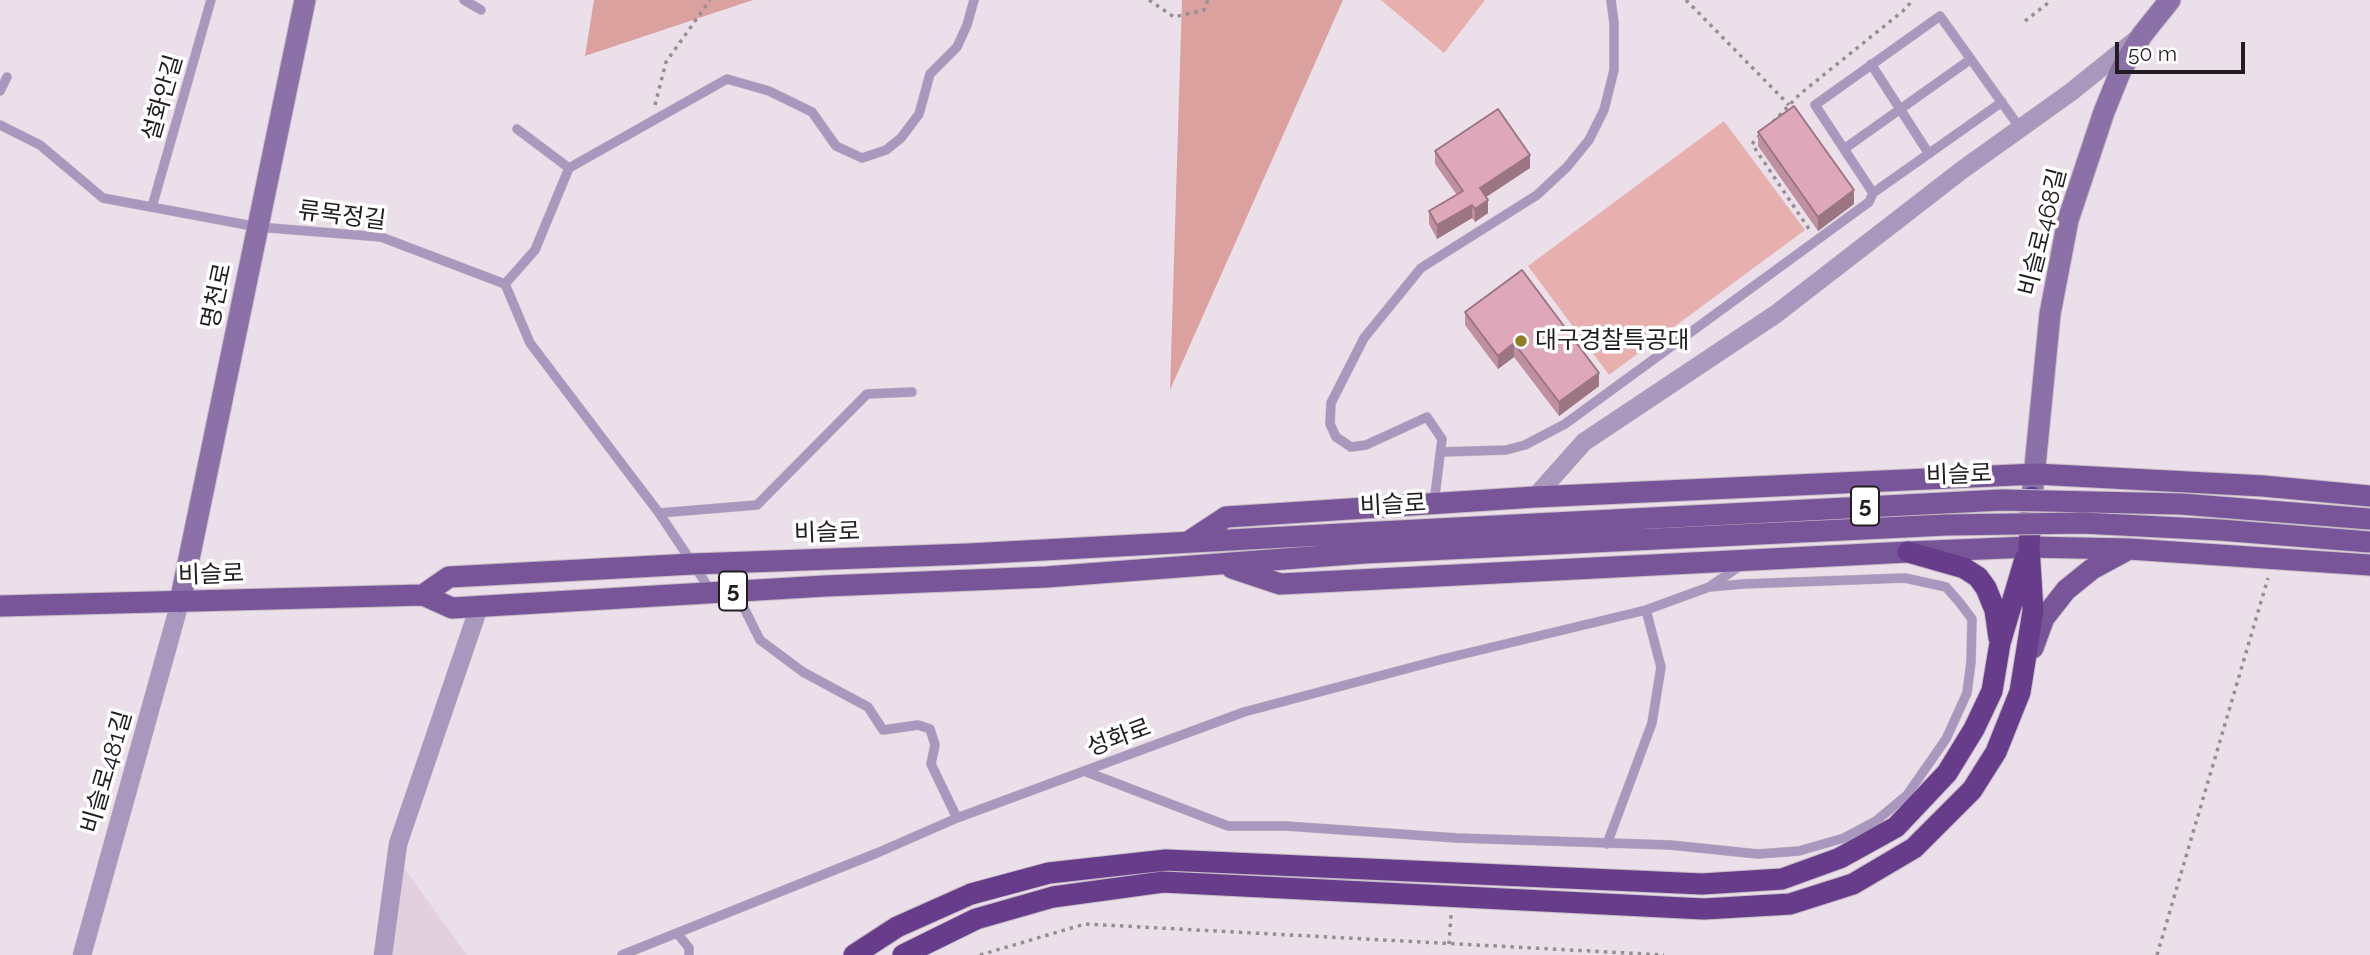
<!DOCTYPE html>
<html>
<head>
<meta charset="utf-8">
<style>
	body { margin:0 }
	#map { position:relative; width:2370px; height:955px; overflow:hidden; background:#ebdfe9; font-family:Raleway,sans-serif }
	canvas { display:block }
	.scale { position:absolute; left:2115px; top:42px; width:130px; height:32px; box-sizing:border-box; border:4px solid #211d20; border-top:0; padding-left:9px; font-size:21px; line-height:24px; white-space:nowrap; color:#211d20; -webkit-text-stroke:5px #fff; paint-order:stroke }
</style>
</head>
<body>
<div id="map">
<canvas width="2370" height="955"></canvas>
<div class="scale">50 m</div>
</div>
<script>
const context = document.querySelector('canvas').getContext('2d');
context.lineJoin = 'round';
function paint(path, color) { context.fillStyle = color; context.fill(path, 'evenodd'); }
const toPath = rows => new Path2D(rows.map(r => 'M' + r).join(''));
function trace(path, color, width, dash) { context.strokeStyle = color; context.lineWidth = width; context.lineCap = dash ? 'butt' : 'round'; context.setLineDash(dash || []); context.stroke(path); }
function write(font, color, halo, rows, align = 'center') {
  context.font = font + ' Raleway,"Noto Sans KR",sans-serif'; context.lineWidth = 7; context.setLineDash([]); context.textBaseline = 'middle'; context.strokeStyle = halo; context.fillStyle = color; for (const [text, x, y, turn = 0] of rows) {
    context.save(); context.translate(x, y); context.rotate((+turn || 0) * Math.PI / 180); context.textAlign = isNaN(turn) ? turn : align; if (halo) context.strokeText(text, 0, 0); context.fillText(text, 0, 0); context.restore();
  }
}
paint(toPath([
	[396,857,467,955,385,955]
]), '#e2d0df');
paint(toPath([
	[1381,0,1485,0,1444,53],
	[1724,121,1805,230,1609,375,1528,266]
]), '#e7b0ae');
paint(toPath([
	[594,0,753,0,585,56],
	[1182,0,1343,0,1170,390]
]), '#dba19e');
const lane = toPath([
	[464,0,481,10],
	[1871,64,1929,154],
	[0,91,7,77],
	[2002,102,1873,193,1815,105,1940,16,2020,128],
	[0,125,40,145,103,198,258,227,381,237,505,284,530,343,659,513,711,591],
	[517,129,569,168],
	[1844,149,1971,59],
	[152,207,211,0],
	[505,284,535,250,569,168,727,79,769,91,812,112,836,146,862,158,886,150,901,138,919,114,930,74,957,47,967,25,974,0],
	[1441,452,1506,450,1525,445,1565,424,1869,202,1873,193],
	[1434,503,1442,439,1427,417,1366,445,1351,447,1336,437,1330,424,1331,403,1364,338,1421,268,1537,195,1567,167,1589,140,1604,110,1614,70,1614,23,1611,0],
	[659,513,757,505,867,394,912,392],
	[723,598,744,608,760,640,803,672,868,707,883,730,918,725,930,729,935,745,931,764,957,818],
	[1084,771,1228,826,1286,826,1457,838,1670,845,1758,854,1799,851,1844,838,1876,821,1907,795,1946,739,1967,693,1971,662,1972,619,1960,603,1946,587,1905,578,1743,584,1709,587],
	[1607,844,1652,723,1661,667,1646,610],
	[677,933,689,948,689,955],
	[622,955,877,853,957,818,1244,712,1443,659,1646,610,1709,587,1740,566]
]);
const street = toPath([
	[1535,497,1584,442,1776,314,1962,170,2071,92,2137,39],
	[82,955,180,602],
	[383,955,398,844,479,607]
]);
const secondary = toPath([
	[2032,497,2050,314,2068,220,2104,112,2121,70,2142,35,2170,0],
	[180,602,305,0]
]);
const primary = toPath([
	[1188,542,1226,517,1535,497,2036,474,2263,486,2370,496],
	[1232,568,1280,584,1908,552,2029,547,2129,549],
	[423,595,449,577,693,564,969,554,1360,533],
	[0,606,423,595,452,608,825,586,1046,577,1364,553],
	[2033,648,2044,618,2066,590,2092,569,2129,549,2370,565]
]);
const highway = toPath([
	[1908,552,1964,568,1978,577,1986,588,1995,610,1999,638],
	[854,955,897,927,971,894,1049,873,1166,860,1702,884,1782,879,1840,858,1896,827,1947,773,1974,729,1992,691,2000,643,2025,559],
	[903,955,976,919,1053,897,1163,882,1704,909,1790,904,1853,884,1914,848,1972,790,1996,752,2020,692,2033,611,2029,547,2032,497]
]);
trace(lane, '#c7bcc5', 10);
trace(street, '#c7bcc5', 19);
trace(secondary, '#c7bcc5', 23);
trace(primary, '#c7bcc5', 23);
trace(highway, '#c7bcc5', 23);
trace(toPath([
	[1149,0,1174,17,1204,10,1208,0],
	[1686,0,1789,105],
	[2025,21,2048,3,2047,0],
	[655,105,666,62,710,0],
	[1773,122,1800,94,1903,11,1913,0],
	[1760,135,1752,144,1811,232],
	[1449,944,1451,915],
	[980,955,1085,924,1664,955],
	[2157,955,2268,578]
]), '#968e95', 3.5, [3.5, 5]);
trace(lane, '#a997bd', 9);
trace(street, '#a997bd', 18);
trace(secondary, '#8c71a8', 21);
trace(primary, '#785599', 21);
trace(highway, '#663c8b', 21);
const primaryBridge = toPath([
	[1360,533,2002,500,2181,504,2370,519],
	[1364,553,1946,525,2082,523,2220,530,2370,542]
]);
trace(primaryBridge, '#c7bcc5', 23, []);
trace(primaryBridge, '#785599', 21);
paint(toPath([
	[1758,132,1854,204,1818,231,1758,146],
	[1435,151,1530,168,1486,197,1488,213,1475,222,1472,218,1437,239,1429,224,1429,211,1457,195,1435,164],
	[1465,312,1599,386,1559,416,1514,357,1498,369,1465,325]
]), '#c090a0');
paint(toPath([
	[1530,155,1530,168,1480,201,1480,188],
	[1854,190,1854,204,1818,231,1818,217],
	[1488,200,1488,213,1475,222,1475,209],
	[1472,205,1472,218,1437,239,1437,225],
	[1514,343,1514,357,1498,369,1498,356],
	[1599,373,1599,386,1559,416,1559,402]
]), '#9c7582');
const building = toPath([
	[1794,106,1854,190,1818,217,1758,132,1794,106],
	[1498,109,1530,155,1480,188,1488,200,1475,209,1472,205,1437,225,1429,211,1463,191,1435,151,1498,109],
	[1522,270,1599,373,1559,402,1514,343,1498,356,1465,312,1522,270]
]);
paint(building, '#dfa7ba');
trace(building, '#9c7582', 2);
for (const [x, y, r, color] of [
	[1521,341,7,"#907d24"]
]) { const dot = new Path2D(); dot.arc(x, y, r, 0, 2 * Math.PI); context.fillStyle = color; context.fill(dot); trace(dot, '#fff', 2.5); }
for (const [x, y, w] of [
	[1865,506,28],
	[733,591,28]
]) { const box = new Path2D(); box.roundRect(x - w / 2, y - 19.5, w, 39, 5); context.fillStyle = '#fff'; context.fill(box); trace(box, '#211d20', 2); }
write('bold 23px', '#211d20', null, [
	["5",1865,506],
	["5",733,591]
]);
write('24px', '#211d20', '#fff', [
	["설화안길",163,98,-74],
	["류목정길",342,216,7],
	["비슬로468길",2043,232,-76],
	["명천로",217,296,-78],
	["비슬로",1959,475,-2],
	["비슬로",1393,505,-3],
	["비슬로",827,533,-2],
	["비슬로",211,575,-2],
	["성화로",1119,738,-20],
	["비슬로481길",107,772,-74]
]);
write('24px', '#211d20', '#fff', [
	["대구경찰특공대",1535,341]
], 'left');
</script>
</body>
</html>
